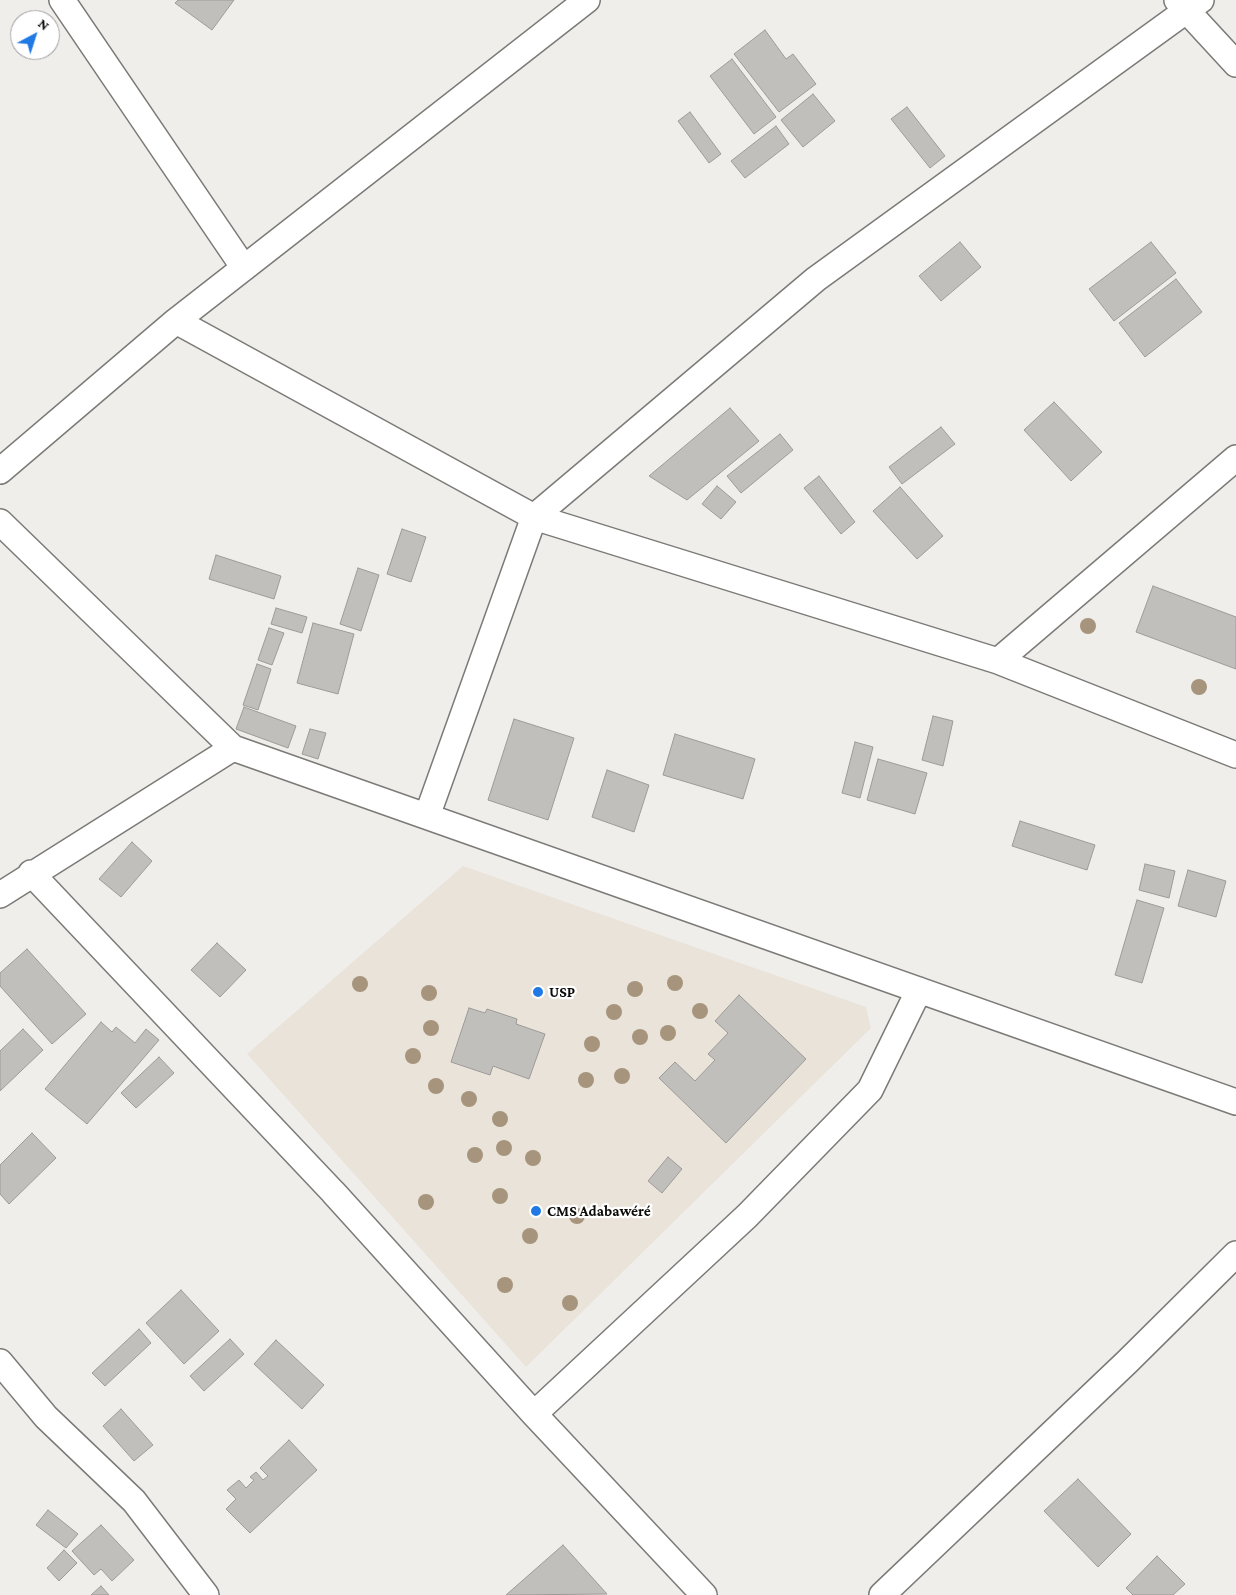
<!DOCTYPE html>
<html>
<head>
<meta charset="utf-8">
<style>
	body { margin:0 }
	#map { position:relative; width:1236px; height:1595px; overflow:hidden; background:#f0eeeb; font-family:"Crimson Pro",serif }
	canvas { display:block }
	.north { position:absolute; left:10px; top:10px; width:50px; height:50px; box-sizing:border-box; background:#fff; border:1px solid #9e9e9d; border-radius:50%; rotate:40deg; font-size:14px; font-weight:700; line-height:20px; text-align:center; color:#0c0c0b }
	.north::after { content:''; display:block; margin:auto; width:18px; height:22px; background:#217ae4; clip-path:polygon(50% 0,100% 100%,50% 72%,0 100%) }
</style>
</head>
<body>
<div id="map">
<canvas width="1236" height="1595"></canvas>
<div class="north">N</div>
</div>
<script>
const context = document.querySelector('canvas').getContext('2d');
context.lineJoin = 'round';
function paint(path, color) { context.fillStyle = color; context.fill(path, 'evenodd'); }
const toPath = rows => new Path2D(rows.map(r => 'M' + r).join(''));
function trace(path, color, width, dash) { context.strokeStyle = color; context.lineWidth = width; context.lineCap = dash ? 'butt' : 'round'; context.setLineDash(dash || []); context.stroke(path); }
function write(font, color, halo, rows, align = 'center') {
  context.font = font + ' "Crimson Pro",serif'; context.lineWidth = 4.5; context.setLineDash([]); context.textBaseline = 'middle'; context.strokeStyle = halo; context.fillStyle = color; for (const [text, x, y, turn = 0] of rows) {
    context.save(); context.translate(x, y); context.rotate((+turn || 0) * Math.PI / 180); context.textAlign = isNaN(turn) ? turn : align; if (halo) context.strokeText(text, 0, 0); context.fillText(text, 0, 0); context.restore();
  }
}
paint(toPath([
	[463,866,866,1007,871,1028,526,1367,247,1054]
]), '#eae3da');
const building = toPath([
	[178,0,234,0,212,30,175,3,178,0],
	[765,30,786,59,793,54,816,84,779,112,734,54,765,30],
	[732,59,776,117,754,134,710,76,732,59],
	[813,94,835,121,803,147,781,120,813,94],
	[907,107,945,156,930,168,891,119,907,107],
	[690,112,721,154,709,163,678,121,690,112],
	[776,126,789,144,745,178,731,161,776,126],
	[960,242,981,267,941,301,919,276,960,242],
	[1151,242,1176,273,1114,321,1089,289,1151,242],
	[1176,279,1202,312,1145,357,1119,323,1176,279],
	[1054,402,1102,452,1071,481,1024,430,1054,402],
	[730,408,759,441,687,500,649,476,730,408],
	[941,427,955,444,902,484,889,467,941,427],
	[780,434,793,450,741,493,727,476,780,434],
	[819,476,855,522,841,534,804,488,819,476],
	[717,486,736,502,721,519,702,504,717,486],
	[900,487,943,536,917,559,873,511,900,487],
	[402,529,426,537,411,582,387,574,402,529],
	[216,555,281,576,274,599,209,579,216,555],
	[358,568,379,575,361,631,340,624,358,568],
	[1153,586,1236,617,1236,669,1136,632,1153,586],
	[276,608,307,617,302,633,271,624,276,608],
	[313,623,354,634,338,694,297,683,313,623],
	[269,628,284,633,272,665,258,660,269,628],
	[257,664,271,669,258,710,243,705,257,664],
	[244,707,296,726,288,748,236,729,244,707],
	[933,716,953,721,943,766,922,760,933,716],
	[514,719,574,738,548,820,488,800,514,719],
	[310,729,326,733,318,759,302,754,310,729],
	[675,734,755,759,743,799,663,775,675,734],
	[855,742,873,747,860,798,842,793,855,742],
	[878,759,927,773,915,814,867,800,878,759],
	[607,770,649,785,634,832,592,817,607,770],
	[1020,821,1095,845,1087,870,1012,846,1020,821],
	[132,842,152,861,121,897,99,879,132,842],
	[1145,864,1175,871,1169,898,1139,890,1145,864],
	[1188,870,1226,881,1216,917,1178,906,1188,870],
	[1137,900,1164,908,1142,983,1115,975,1137,900],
	[217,943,246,970,220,997,191,970,217,943],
	[27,949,86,1014,52,1044,0,986,0,973,27,949],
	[739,995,806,1059,726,1143,659,1078,675,1062,695,1081,715,1060,708,1054,728,1033,715,1021,739,995],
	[469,1008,485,1013,487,1009,517,1019,516,1024,545,1034,529,1079,493,1066,490,1075,451,1062,469,1008],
	[101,1022,112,1032,116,1027,135,1043,146,1029,159,1040,87,1124,45,1089,101,1022],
	[23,1029,43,1050,0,1091,0,1051,23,1029],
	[159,1057,174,1073,136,1108,121,1093,159,1057],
	[32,1133,56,1158,9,1204,0,1194,0,1165,32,1133],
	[668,1157,682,1169,662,1193,648,1181,668,1157],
	[181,1290,219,1331,184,1364,146,1323,181,1290],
	[139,1329,151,1343,105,1386,92,1373,139,1329],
	[230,1339,244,1354,204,1391,190,1376,230,1339],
	[276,1340,324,1385,302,1409,254,1364,276,1340],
	[121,1409,153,1445,134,1461,103,1426,121,1409],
	[289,1440,317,1470,250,1533,226,1509,236,1499,227,1490,239,1480,246,1488,254,1480,250,1477,256,1472,263,1480,268,1476,260,1468,289,1440],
	[1078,1479,1131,1534,1098,1567,1044,1511,1078,1479],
	[48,1510,78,1534,66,1548,36,1525,48,1510],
	[101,1525,134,1560,112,1581,101,1569,94,1575,72,1551,101,1525],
	[563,1545,607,1594,506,1595,563,1545],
	[64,1550,77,1563,59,1581,47,1568,64,1550],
	[1157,1556,1185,1584,1173,1595,1133,1595,1126,1588,1157,1556],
	[101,1586,109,1595,91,1595,101,1586]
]);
paint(building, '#c1bfbc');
trace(building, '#9d9b98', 1);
const street = toPath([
	[62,0,244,268],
	[1177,0,1236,64],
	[176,321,587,0],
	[0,471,176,321,534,517,998,661,1236,755],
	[0,522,233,748,1236,1102],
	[998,661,1236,458],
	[427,816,534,517,816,279,1201,0],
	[31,873,333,1192,534,1414,704,1595],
	[0,895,233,748],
	[0,1362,46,1417,134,1501,206,1595],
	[534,1414,747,1216,870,1090,919,990],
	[882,1595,1127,1362,1236,1254]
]);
trace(street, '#7b7a77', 28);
trace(street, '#fff', 25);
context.fillStyle = '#a6957c';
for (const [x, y] of [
	[1088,626],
	[1199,687],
	[675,983],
	[360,984],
	[635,989],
	[429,993],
	[700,1011],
	[614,1012],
	[431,1028],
	[668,1033],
	[640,1037],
	[592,1044],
	[413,1056],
	[622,1076],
	[586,1080],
	[436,1086],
	[469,1099],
	[500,1119],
	[504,1148],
	[475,1155],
	[533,1158],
	[500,1196],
	[426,1202],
	[577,1216],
	[530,1236],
	[505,1285],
	[570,1303]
]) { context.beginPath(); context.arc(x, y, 8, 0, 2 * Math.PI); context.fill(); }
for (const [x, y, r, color] of [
	[538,992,6,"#217ae4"],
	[536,1211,6,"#217ae4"]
]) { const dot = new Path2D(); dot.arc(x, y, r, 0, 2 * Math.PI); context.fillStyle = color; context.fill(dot); trace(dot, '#fff', 2); }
write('bold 15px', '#0c0c0b', '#fff', [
	["USP",549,992],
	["CMS Adabawéré",547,1211]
], 'left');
</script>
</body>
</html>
